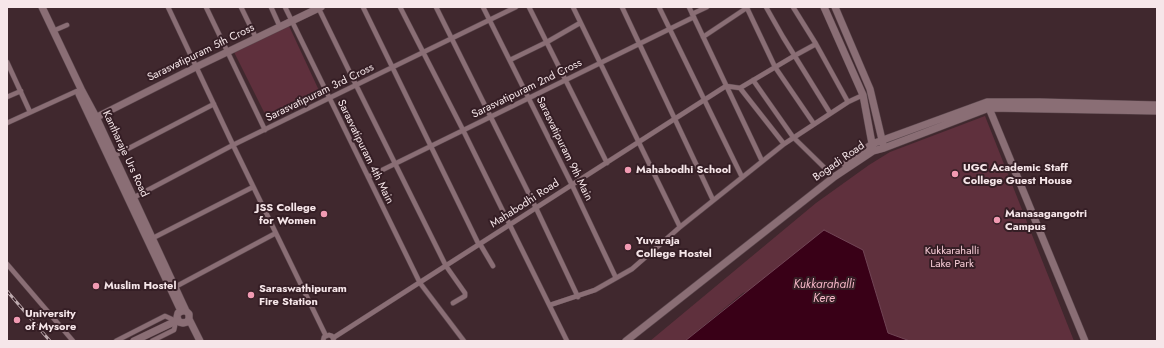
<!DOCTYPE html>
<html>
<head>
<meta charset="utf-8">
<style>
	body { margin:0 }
	#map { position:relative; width:1164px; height:348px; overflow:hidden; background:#40282e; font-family:Jost,sans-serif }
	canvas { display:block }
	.frame { position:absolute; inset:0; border:8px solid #f6e6e9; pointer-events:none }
</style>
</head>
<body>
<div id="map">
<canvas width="1164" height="348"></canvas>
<div class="frame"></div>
</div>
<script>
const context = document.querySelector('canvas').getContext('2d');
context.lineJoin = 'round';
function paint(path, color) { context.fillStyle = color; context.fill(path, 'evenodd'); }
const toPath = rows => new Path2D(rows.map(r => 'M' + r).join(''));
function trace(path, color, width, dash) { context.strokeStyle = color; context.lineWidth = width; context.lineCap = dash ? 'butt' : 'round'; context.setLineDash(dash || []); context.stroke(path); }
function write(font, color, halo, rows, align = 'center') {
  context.font = font + ' Jost,sans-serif'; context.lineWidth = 4; context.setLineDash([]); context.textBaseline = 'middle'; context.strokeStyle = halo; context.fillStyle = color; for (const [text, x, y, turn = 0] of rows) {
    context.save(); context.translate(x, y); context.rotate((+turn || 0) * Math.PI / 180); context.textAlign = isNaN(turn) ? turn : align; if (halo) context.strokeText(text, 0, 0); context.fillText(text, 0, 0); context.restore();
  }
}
paint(toPath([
	[289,26,322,97,269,122,234,52],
	[985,116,1074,341,910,341,888,333,863,250,743,293,685,341,650,341,816,203,869,165,890,152]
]), '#5f303d');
const water = toPath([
	[824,230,863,250,888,333,910,341,685,341,824,230]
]);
paint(water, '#390017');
trace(water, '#724556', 1);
const street = toPath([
	[168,7,233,145,326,336],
	[206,7,265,130],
	[241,7,256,38],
	[271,7,280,27],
	[285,7,420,283,464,341],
	[318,7,356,85,446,266,465,293,465,296,453,303],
	[363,7,479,245],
	[400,7,463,130,567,341],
	[436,7,536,208,578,297],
	[483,7,572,185,616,278],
	[529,7,607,163],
	[573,7,680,227],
	[622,7,713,200],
	[659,7,742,177],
	[689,7,762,161],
	[766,7,783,37,830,113],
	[793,7,816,44,848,102],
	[747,8,775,67,814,124],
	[692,14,707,7],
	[53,31,67,25],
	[703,37,748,7],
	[510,60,547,42,580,23],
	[7,62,30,112],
	[753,80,793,137,834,177],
	[740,88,794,56,816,44],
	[7,97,21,91],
	[7,123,77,91],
	[114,156,214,104],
	[368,177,694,17],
	[131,199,233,145,516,7],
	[153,238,253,187],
	[480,244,493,266],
	[7,264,73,341],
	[175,287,276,233],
	[550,305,595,290,632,269,680,227,784,144,848,102,863,95],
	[333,338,726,86,740,88,784,144],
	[116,341,165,316,176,321,174,330,152,341],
	[323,341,324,337,329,335,332,336,334,341]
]);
const secondary = toPath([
	[42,7,82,91,96,117,186,311,189,314,189,319,187,322,183,323,179,322,177,317,178,313,182,311,186,311],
	[824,7,863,95,873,149],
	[835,7,870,89,883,144],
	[79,94,181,311],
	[989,108,1085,341],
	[93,119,196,67,321,7],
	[845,164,872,144,987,102,1040,102,1157,105],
	[189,319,200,341],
	[134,341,178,320],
	[626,341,834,177,873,151,884,148,989,108,1157,111]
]);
trace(street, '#5c484e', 5.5);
trace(secondary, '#5c484e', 8);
trace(street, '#8a6e75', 4.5);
trace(secondary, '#8a6e75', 7);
const rail = toPath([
	[7,291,50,341]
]);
trace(rail, '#bdaaae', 3);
trace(rail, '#351e25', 1.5, [4.5]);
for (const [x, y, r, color] of [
	[628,170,4,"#f19ab2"],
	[955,174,4,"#f19ab2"],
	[324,214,4,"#f19ab2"],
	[997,220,4,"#f19ab2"],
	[628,247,4,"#f19ab2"],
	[96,286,4,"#f19ab2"],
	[251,295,4,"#f19ab2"],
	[17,320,4,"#f19ab2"]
]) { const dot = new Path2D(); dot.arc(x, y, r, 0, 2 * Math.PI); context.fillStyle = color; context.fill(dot); trace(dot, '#351e25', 1.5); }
write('11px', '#f6e6e9', '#351e25', [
	["Sarasvatipuram 5th Cross",201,53,-26],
	["Sarasvatipuram 2nd Cross",527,89,-26],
	["Sarasvatipuram 3rd Cross",320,93,-26],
	["Sarasvatipuram 9th Main",564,149,64],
	["Sarasvatipuram 4th Main",365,152,64],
	["Kantharaje Urs Road",125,154,65],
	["Bogadi Road",839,162,-35],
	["Mahabodhi Road",525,204,-33]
]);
write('bold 11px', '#f6e6e9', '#351e25', [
	["UGC Academic Staff",963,168],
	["College Guest House",963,181],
	["Mahabodhi School",636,170],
	["JSS College",316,208,"right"],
	["for Women",316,221,"right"],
	["Manasagangotri",1005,214],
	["Campus",1005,227],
	["Yuvaraja",636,241],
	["College Hostel",636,254],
	["Muslim Hostel",104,286],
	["Saraswathipuram",259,289],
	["Fire Station",259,302],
	["University",25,314],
	["of Mysore",25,327]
], 'left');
write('11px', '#f7cdd7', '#351e25', [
	["Kukkarahalli",952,251],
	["Lake Park",952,264]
]);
write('italic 12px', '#f3b5c5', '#351e25', [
	["Kukkarahalli",824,285],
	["Kere",824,299]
]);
</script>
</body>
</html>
